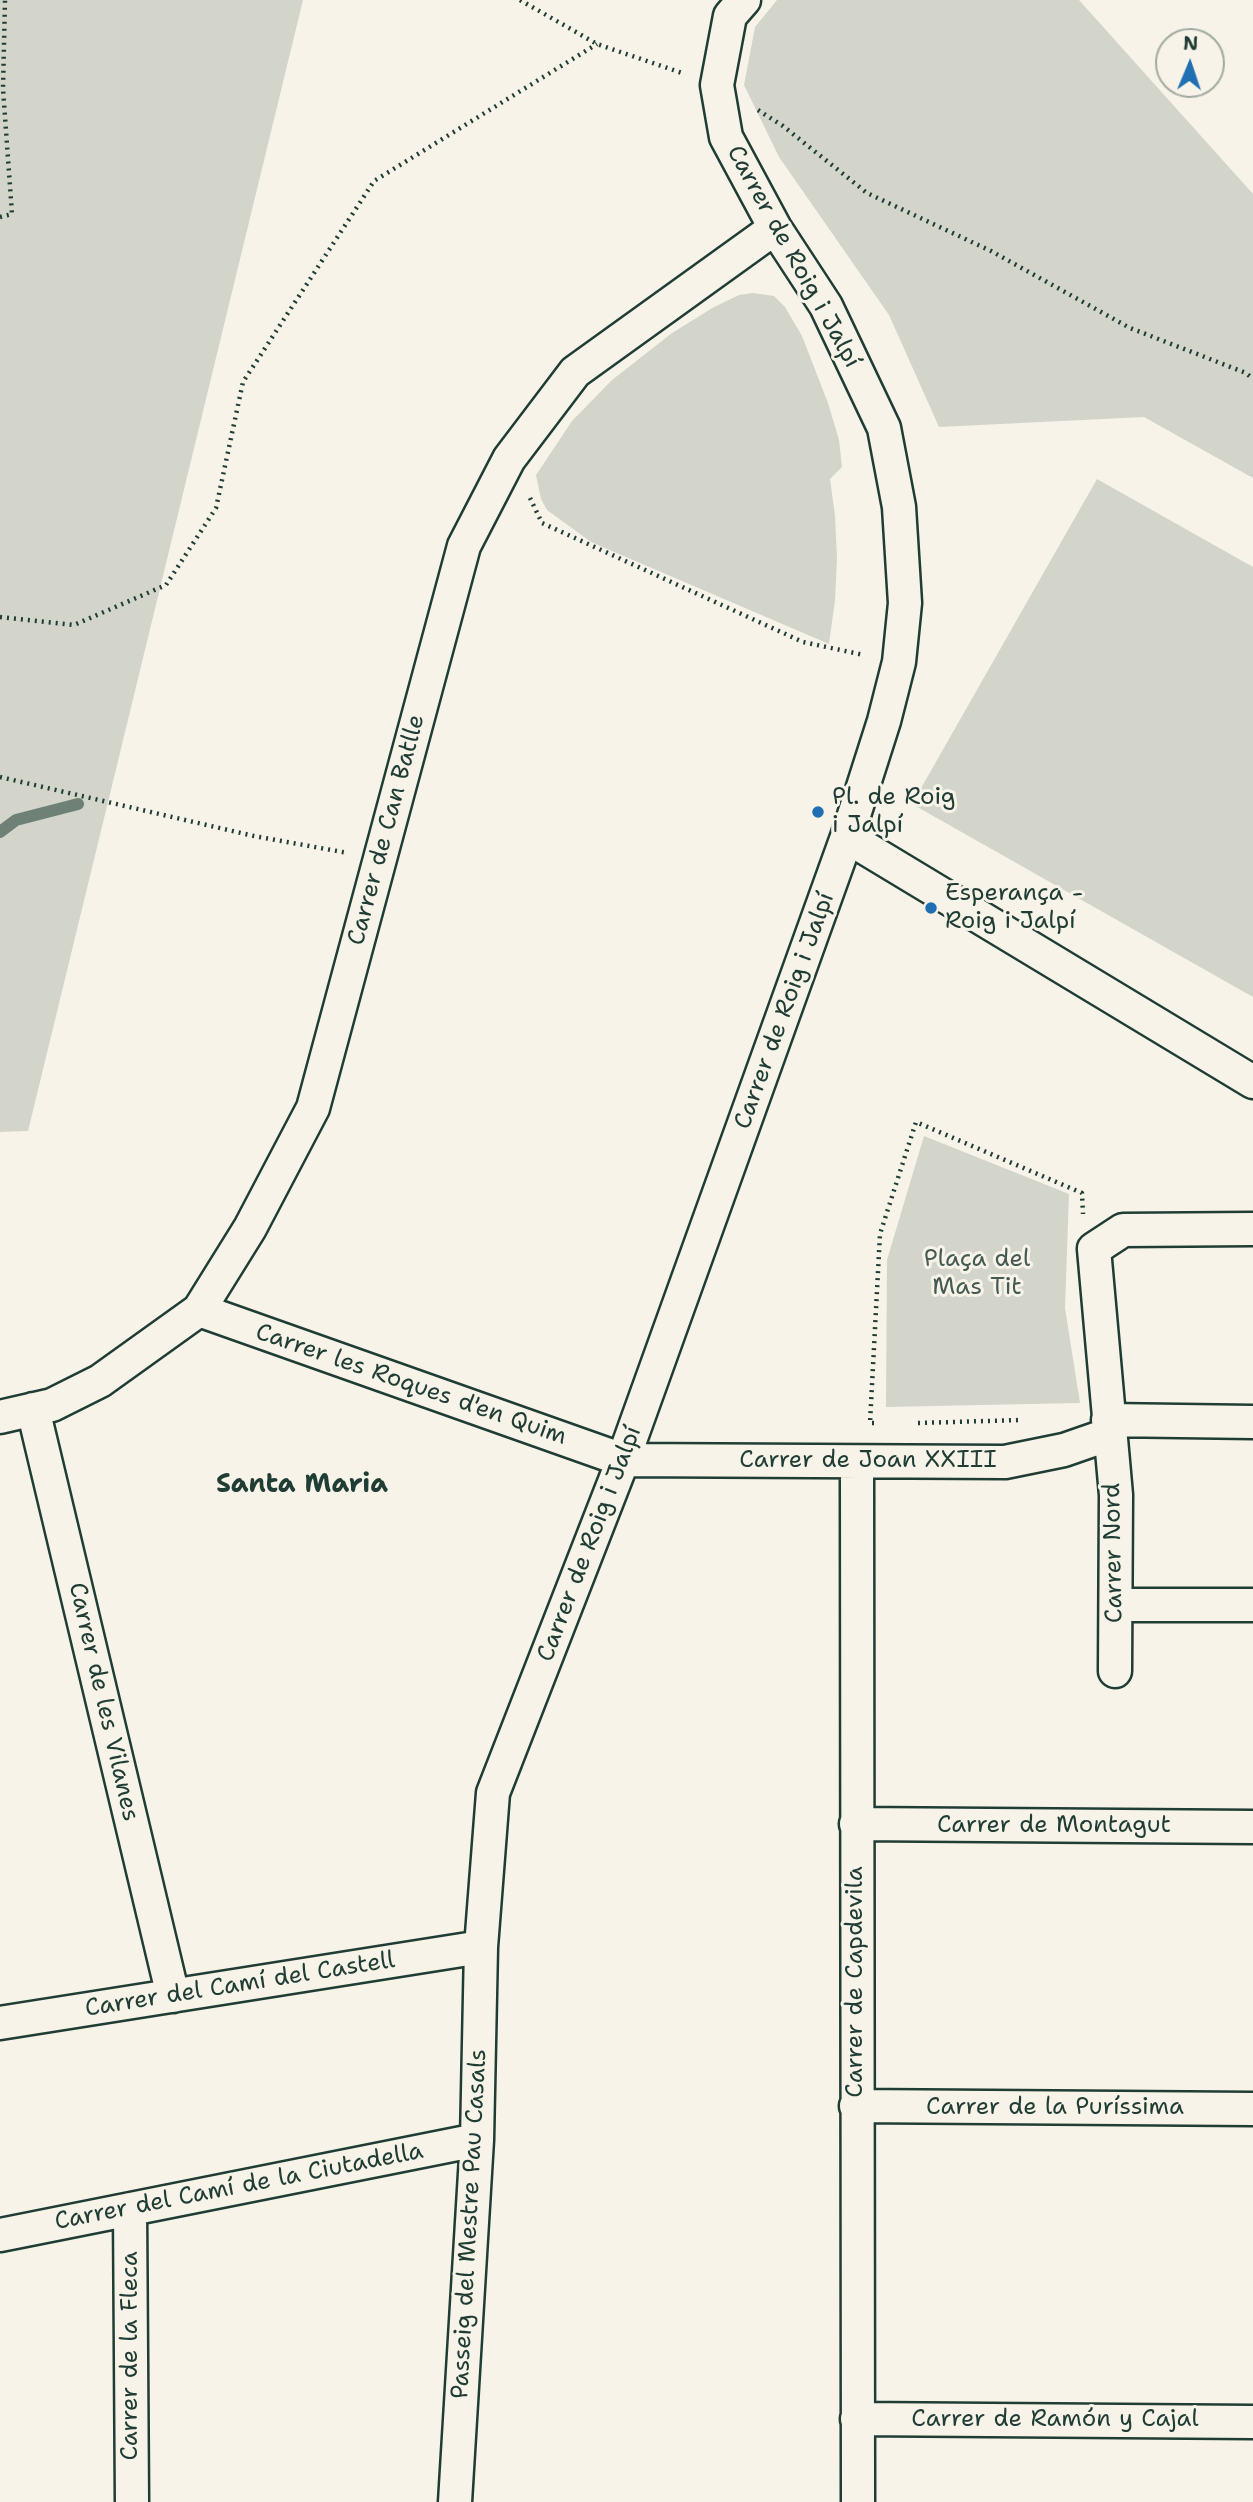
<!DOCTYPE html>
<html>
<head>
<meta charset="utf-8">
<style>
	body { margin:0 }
	#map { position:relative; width:1253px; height:2502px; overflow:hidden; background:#f7f3e8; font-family:"Shantell Sans",sans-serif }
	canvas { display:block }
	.north { position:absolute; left:1155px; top:28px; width:70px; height:70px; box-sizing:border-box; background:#f7f3e8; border:2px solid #a1aaa0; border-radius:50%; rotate:2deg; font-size:19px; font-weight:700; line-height:28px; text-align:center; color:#1f3d34 }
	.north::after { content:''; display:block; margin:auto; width:24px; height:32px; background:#1f6fb2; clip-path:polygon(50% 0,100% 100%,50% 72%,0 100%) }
</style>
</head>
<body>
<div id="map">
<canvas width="1253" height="2502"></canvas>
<div class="north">N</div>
</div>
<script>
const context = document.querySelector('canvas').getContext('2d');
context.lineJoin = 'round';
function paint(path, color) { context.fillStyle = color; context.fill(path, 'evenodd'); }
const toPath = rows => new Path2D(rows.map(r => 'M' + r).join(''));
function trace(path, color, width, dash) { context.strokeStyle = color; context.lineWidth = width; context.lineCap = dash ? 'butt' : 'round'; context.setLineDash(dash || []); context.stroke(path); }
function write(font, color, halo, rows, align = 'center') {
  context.font = font + ' "Shantell Sans",sans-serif'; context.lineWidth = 6; context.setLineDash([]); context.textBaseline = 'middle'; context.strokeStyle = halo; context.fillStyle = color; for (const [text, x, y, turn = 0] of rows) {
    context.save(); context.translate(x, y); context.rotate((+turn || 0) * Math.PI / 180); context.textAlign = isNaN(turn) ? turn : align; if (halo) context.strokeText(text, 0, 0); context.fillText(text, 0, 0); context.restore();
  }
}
paint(toPath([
	[0,0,303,0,28,1131,0,1132],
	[777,0,1079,0,1253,194,1253,478,1144,417,939,427,889,315,779,157,744,85,755,27],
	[753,293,774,296,785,307,802,336,828,403,839,440,842,467,830,479,835,516,837,558,835,600,829,644,591,542,547,510,541,499,536,475,572,421,612,380,672,333,714,307,739,295],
	[1097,479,1253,567,1253,997,912,804],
	[924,1136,1069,1194,1065,1308,1080,1403,886,1407,887,1260]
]), '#d3d5ca');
trace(toPath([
	[0,832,16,820,78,804]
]), '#6f8077', 12);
const street = toPath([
	[847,837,1253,1082],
	[199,1310,623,1460,1005,1462,1064,1450,1110,1434],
	[33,1409,173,1996],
	[0,1417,52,1405,100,1381,199,1310,250,1228,313,1108,464,546,509,459,575,372,775,228],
	[1108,1420,1253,1422],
	[857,1462,858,2502],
	[1116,1605,1253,1605],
	[1115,1671,1116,1495,1094,1249,1123,1230,1253,1229],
	[856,1824,1253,1827],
	[0,2023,481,1947],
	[856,2106,1253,2109],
	[130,2209,132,2502],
	[0,2235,477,2140],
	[857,2419,1253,2422],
	[455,2502,477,2140,481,1947,493,1793,623,1460,847,837,884,721,899,662,905,603,899,507,884,428,826,306,775,228,726,137,717,85,730,16,744,0]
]);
trace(street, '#1f3d34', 37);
trace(toPath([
	[520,0,597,44,685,74],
	[758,110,783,126,867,193,991,251,1130,328,1246,373,1253,379],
	[0,217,12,214,3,89,5,0],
	[530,498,542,523,803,642,864,655],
	[0,617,74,625,166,585,216,508,243,382,374,181,597,44],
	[0,777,254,836,348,853],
	[874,1423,870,1423,880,1234,916,1122,1082,1193,1083,1214],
	[918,1423,1021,1420]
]), '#1f3d34', 4.5, [2, 5]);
trace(street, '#f7f3e8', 32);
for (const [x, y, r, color] of [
	[818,812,7,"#1f6fb2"],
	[931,908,7,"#1f6fb2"]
]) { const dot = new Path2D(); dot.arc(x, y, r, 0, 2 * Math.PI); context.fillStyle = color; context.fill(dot); trace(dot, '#f7f3e8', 2.5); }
write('24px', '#1f3d34', '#f7f3e8', [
	["Carrer de Roig i Jalpí",793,257,61],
	["Carrer de Can Batlle",387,830,-75],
	["Carrer de Roig i Jalpí",785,1011,-70],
	["Carrer les Roques d'en Quim",411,1385,19],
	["Carrer de Joan XXIII",868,1461],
	["Carrer de Roig i Jalpí",590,1544,-69],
	["Carrer Nord",1114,1553,-91],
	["Carrer de les Vilanes",103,1702,77],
	["Carrer de Montagut",1054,1826],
	["Carrer de Capdevila",856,1982,-90],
	["Carrer del Camí del Castell",240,1985,-9],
	["Carrer de la Puríssima",1055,2108],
	["Carrer del Camí de la Ciutadella",239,2187,-11],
	["Passeig del Mestre Pau Casals",470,2224,-87],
	["Carrer de la Fleca",131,2356,-90],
	["Carrer de Ramón y Cajal",1055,2420]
]);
write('24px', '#1f3d34', '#f7f3e8', [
	["Pl. de Roig",832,798],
	["i Jalpí",832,826],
	["Esperança -",945,894],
	["Roig i Jalpí",945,922]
], 'left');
write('24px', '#435b52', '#f7f3e8', [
	["Plaça del",977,1260],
	["Mas Tit",977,1288]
]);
write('bold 26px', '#1f3d34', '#f7f3e8', [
	["Santa Maria",302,1485]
]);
</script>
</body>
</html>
